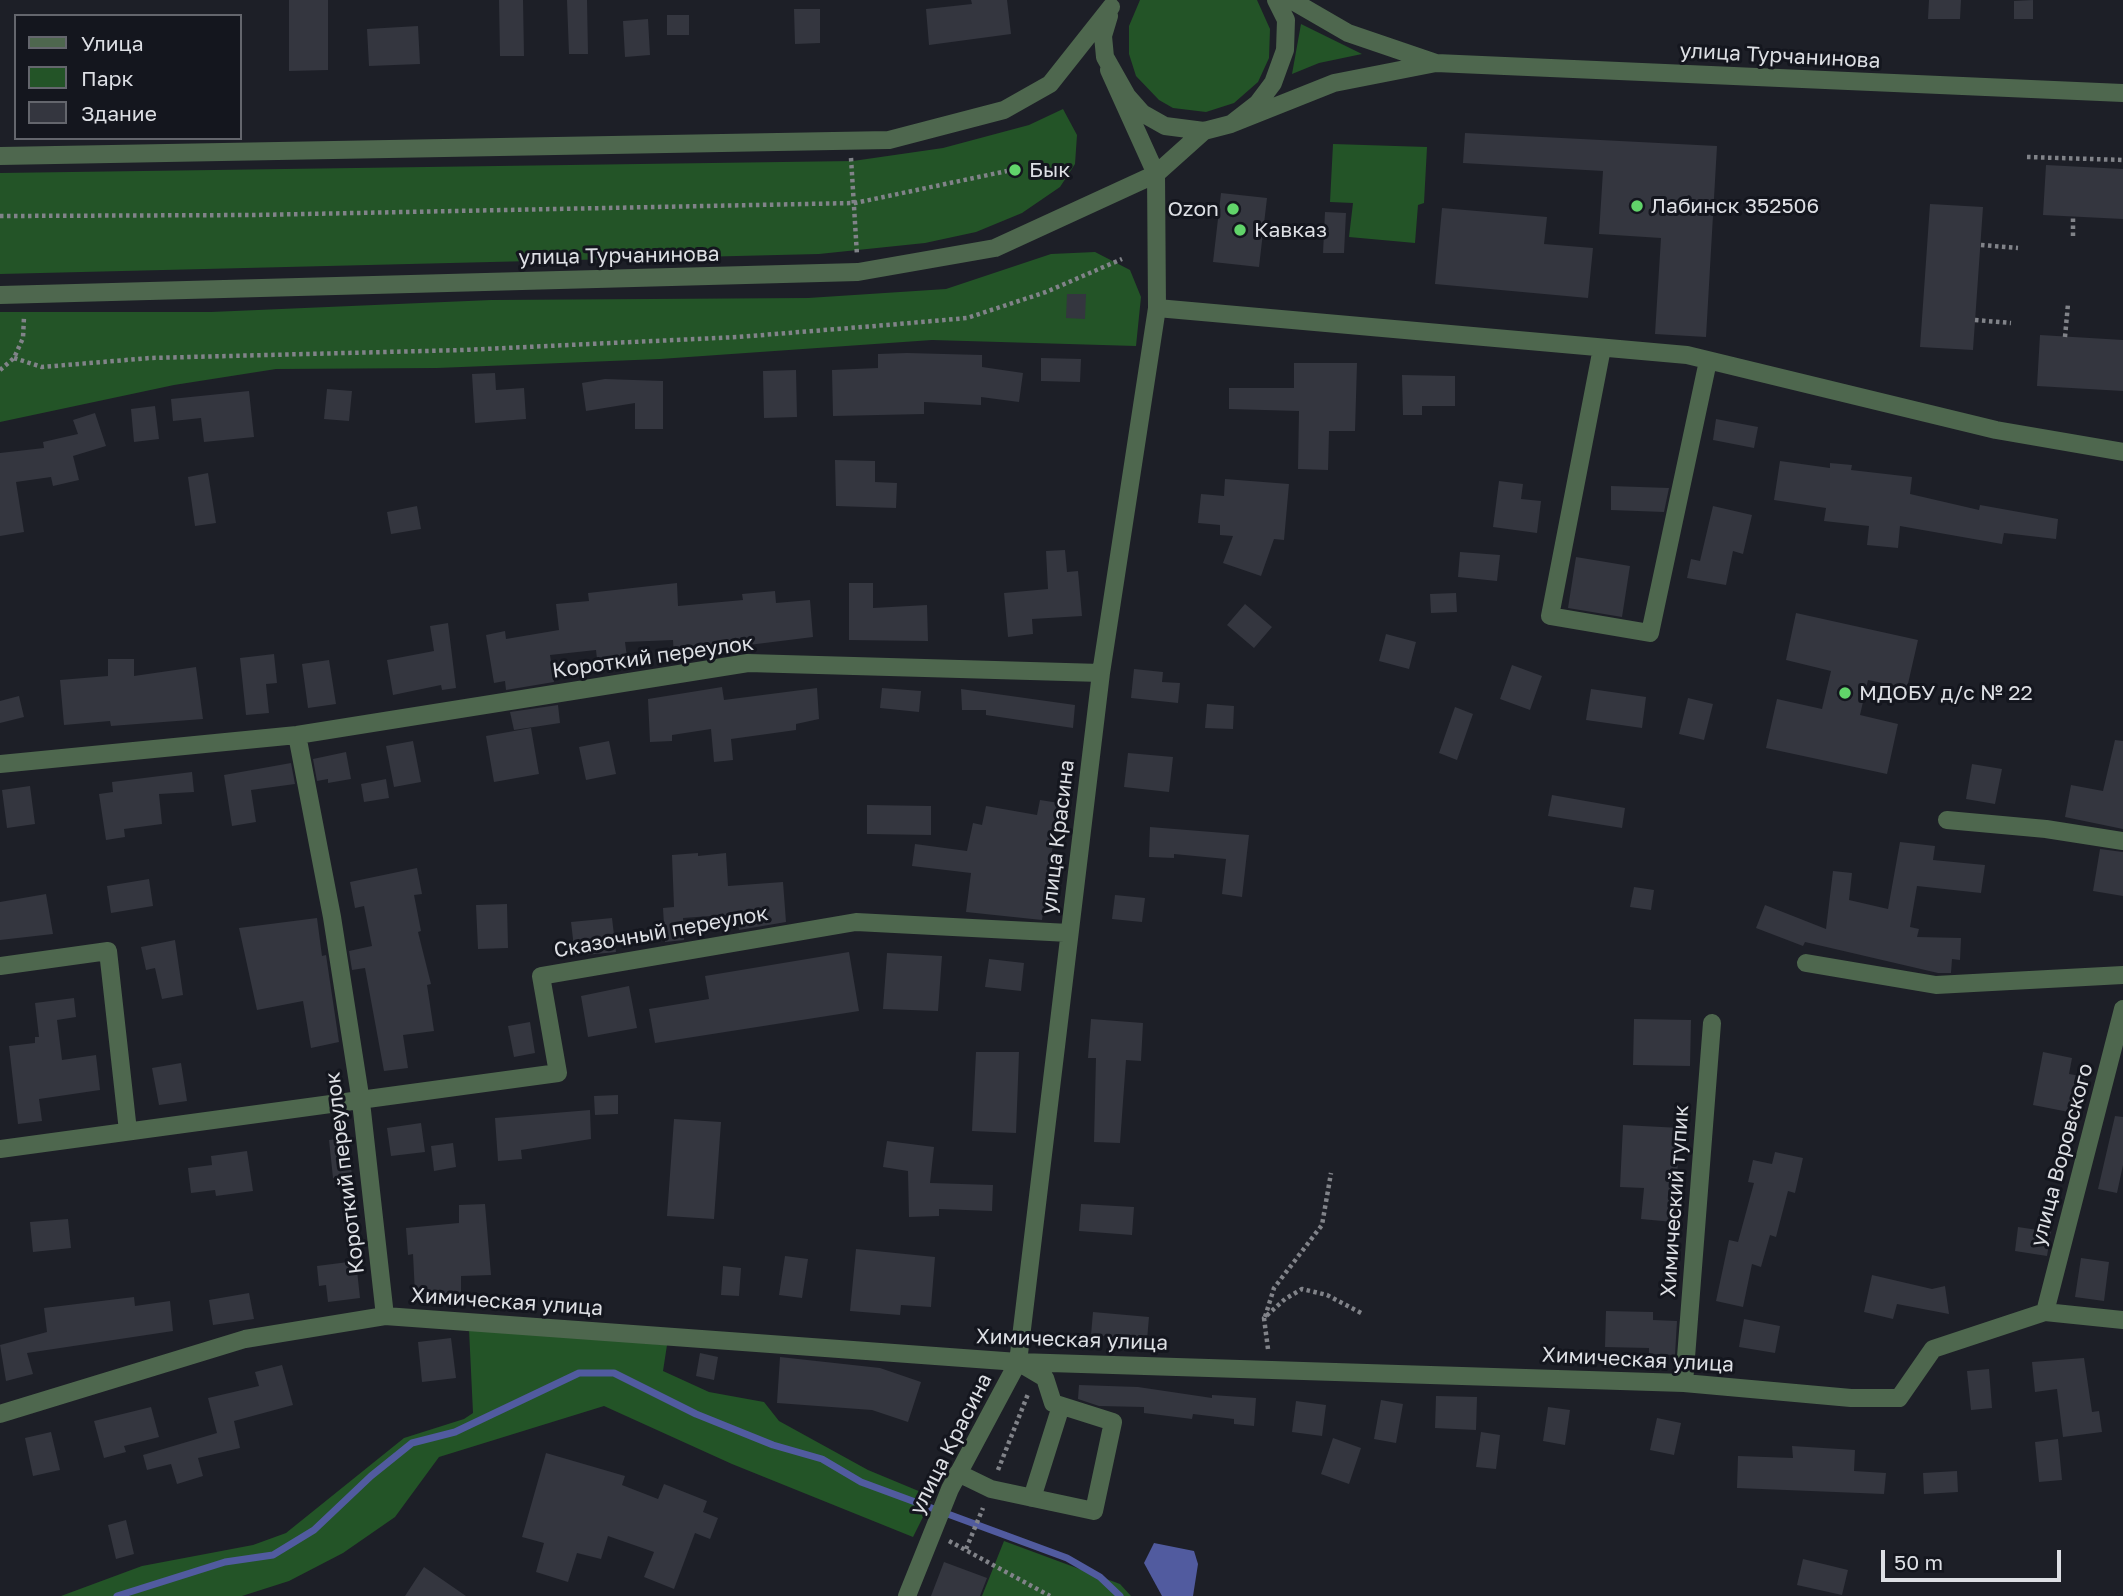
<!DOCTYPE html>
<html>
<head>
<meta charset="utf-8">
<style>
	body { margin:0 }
	#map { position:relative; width:2123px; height:1596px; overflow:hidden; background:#1d1f27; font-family:"Golos Text",sans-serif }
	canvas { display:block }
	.legend { position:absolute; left:14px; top:14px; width:228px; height:126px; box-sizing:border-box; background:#14161e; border:2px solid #64666d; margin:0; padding:9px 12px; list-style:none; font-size:21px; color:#dddfe4 }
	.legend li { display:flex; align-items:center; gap:14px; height:35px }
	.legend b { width:35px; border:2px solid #64666d }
	.scale { position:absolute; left:1881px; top:1550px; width:180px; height:32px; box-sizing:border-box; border:4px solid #dddfe4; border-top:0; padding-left:9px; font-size:21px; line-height:24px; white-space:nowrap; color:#dddfe4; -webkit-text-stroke:5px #14161e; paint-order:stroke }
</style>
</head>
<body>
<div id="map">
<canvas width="2123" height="1596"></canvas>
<ul class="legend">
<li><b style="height:9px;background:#4e674e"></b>Улица</li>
<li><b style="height:19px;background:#235427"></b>Парк</li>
<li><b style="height:19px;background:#34363f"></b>Здание</li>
</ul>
<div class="scale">50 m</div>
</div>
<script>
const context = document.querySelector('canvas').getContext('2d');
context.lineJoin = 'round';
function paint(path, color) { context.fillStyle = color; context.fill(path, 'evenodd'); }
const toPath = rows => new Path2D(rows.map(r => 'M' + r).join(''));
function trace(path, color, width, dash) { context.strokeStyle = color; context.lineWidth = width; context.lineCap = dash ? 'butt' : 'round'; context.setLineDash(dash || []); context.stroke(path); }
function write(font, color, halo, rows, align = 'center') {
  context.font = font + ' "Golos Text",sans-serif'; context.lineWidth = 6; context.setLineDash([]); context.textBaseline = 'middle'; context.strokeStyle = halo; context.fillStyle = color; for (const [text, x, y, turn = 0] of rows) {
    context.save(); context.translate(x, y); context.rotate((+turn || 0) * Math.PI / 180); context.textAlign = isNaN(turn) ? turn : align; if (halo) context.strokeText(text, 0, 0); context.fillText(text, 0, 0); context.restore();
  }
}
paint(toPath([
	[1140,0,1257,0,1270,29,1269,58,1258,82,1234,103,1206,112,1173,108,1159,100,1136,76,1129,54,1129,26],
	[1301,24,1362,54,1319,63,1292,74],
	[1063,109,1077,135,1075,164,1060,187,1022,213,976,232,925,243,819,254,0,274,0,173,853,161,943,148,1029,125],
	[1333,144,1427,147,1424,203,1418,205,1415,243,1349,237,1353,203,1330,202],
	[1095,252,1130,270,1141,297,1136,346,932,340,660,359,437,368,276,369,174,385,0,422,0,312,211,312,491,300,808,298,946,289,1051,254],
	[469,1329,667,1345,663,1371,709,1392,764,1402,779,1421,868,1470,933,1497,913,1537,732,1464,604,1406,439,1457,395,1517,343,1553,289,1581,242,1596,61,1596,142,1566,253,1545,286,1533,404,1438,464,1419,473,1413],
	[1004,1541,1120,1584,1131,1596,982,1596]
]), '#235427');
paint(toPath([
	[1154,1543,1194,1551,1198,1564,1193,1596,1162,1596,1144,1563]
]), '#515b9f');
trace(toPath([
	[117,1596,225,1562,273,1555,314,1530,371,1476,412,1443,455,1432,579,1373,614,1373,696,1414,773,1445,822,1459,861,1482,1067,1558,1100,1577,1120,1596]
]), '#515b9f', 7);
paint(toPath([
	[289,0,328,0,328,70,289,71],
	[499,0,523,0,524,56,500,56],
	[567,0,587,0,588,54,569,54],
	[971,0,1007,0,1011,34,929,45,926,9,972,4],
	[1929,0,1961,0,1960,19,1928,19],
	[2033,0,2033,19,2014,19,2014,1],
	[794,9,820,9,820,43,795,44],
	[667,15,689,15,689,35,667,35],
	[648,19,650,55,625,57,623,21],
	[418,26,420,64,369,66,367,29],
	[1465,133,1717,146,1706,337,1655,334,1661,238,1599,234,1603,171,1463,163],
	[2046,165,2123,169,2123,219,2043,215],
	[1221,193,1267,198,1259,267,1213,262],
	[1930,204,1983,207,1973,350,1920,347],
	[1442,208,1547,217,1544,244,1593,248,1588,298,1435,284],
	[1325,212,1346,213,1344,253,1323,253],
	[1067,294,1086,294,1085,319,1066,318],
	[2040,335,2123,340,2123,391,2037,386],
	[907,353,982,355,982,367,1023,373,1019,402,981,397,981,405,924,402,924,414,833,416,832,370,878,368,878,354],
	[1041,358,1081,359,1080,382,1041,381],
	[1294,363,1357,363,1355,431,1329,431,1328,470,1298,469,1299,411,1229,409,1229,388,1294,388],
	[796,370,797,417,764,418,763,371],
	[495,373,496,390,524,388,526,419,475,423,472,374],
	[1402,375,1455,376,1455,406,1422,406,1422,415,1403,415],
	[605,379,663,381,663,429,635,429,635,403,586,411,582,383],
	[327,389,352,391,349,421,324,419],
	[249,391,254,437,204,442,201,418,173,421,171,399],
	[155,406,159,439,134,442,131,409],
	[95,413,106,446,73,456,79,480,53,486,51,477,16,482,24,532,0,536,0,453,44,448,43,442,78,434,73,420],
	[1716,419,1758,427,1754,448,1713,440],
	[835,460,875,461,875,482,897,483,896,508,836,506],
	[1780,461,1830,468,1830,463,1852,465,1851,470,1912,477,1910,494,1979,510,1980,505,2058,519,2056,539,2004,533,2002,544,1900,526,1898,548,1867,545,1869,526,1824,521,1826,508,1774,500],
	[208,473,216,523,195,526,188,477],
	[1225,479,1289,484,1284,540,1274,539,1261,576,1223,563,1233,536,1220,535,1220,525,1198,523,1201,494,1224,496],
	[1499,481,1523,484,1521,499,1541,501,1537,533,1493,527],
	[1611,486,1669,488,1664,512,1611,510],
	[417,506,421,529,391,534,387,512],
	[1713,506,1752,515,1743,554,1733,551,1726,585,1687,578,1691,559,1700,561],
	[1065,550,1067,572,1078,571,1082,616,1032,619,1033,634,1008,637,1004,593,1048,589,1046,551],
	[1460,552,1500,555,1497,581,1458,577],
	[1576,557,1630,566,1622,617,1568,608],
	[677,583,678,606,743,600,742,594,775,591,776,603,810,600,813,637,692,652,693,656,674,657,673,640,625,642,628,665,598,668,596,650,550,655,554,682,506,690,505,681,494,683,486,635,505,631,506,639,559,630,556,604,589,601,588,593],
	[849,583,873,583,873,608,927,605,928,641,849,640],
	[1456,593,1457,612,1431,613,1430,594],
	[1245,604,1272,627,1254,648,1227,625],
	[1796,613,1918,640,1907,688,1868,680,1860,715,1898,724,1887,774,1766,748,1777,699,1822,709,1831,671,1786,660],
	[448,623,456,688,442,690,441,685,393,695,387,660,434,651,430,626],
	[1386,634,1416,642,1409,669,1379,661],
	[274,654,277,683,266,684,269,713,246,715,240,658],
	[108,659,134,659,134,676,196,667,203,719,111,726,110,721,64,725,60,680,108,676],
	[329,660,336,704,308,708,302,664],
	[1512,665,1542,676,1530,710,1500,699],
	[1134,669,1163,672,1162,682,1180,683,1178,703,1131,698],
	[722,687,724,700,817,688,819,719,796,724,796,730,731,739,733,760,714,762,711,729,672,735,672,741,650,742,648,699],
	[882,688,921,691,919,712,880,708],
	[961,689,1075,705,1073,728,986,715,986,710,962,710],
	[1591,689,1646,697,1642,728,1586,720],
	[19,696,24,717,0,723,0,701],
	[1688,698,1713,704,1704,740,1679,734],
	[1207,704,1234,706,1233,729,1205,728],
	[558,705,560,723,514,730,510,712],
	[1455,707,1473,714,1457,760,1439,753],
	[531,728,539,774,494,782,486,736],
	[2115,740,2123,741,2123,829,2065,817,2071,785,2103,791],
	[413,741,421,782,394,787,386,746],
	[609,741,616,774,586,780,579,747],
	[346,752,351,779,328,783,328,779,317,781,313,759],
	[1128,753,1173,757,1169,792,1124,787],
	[291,763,295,784,251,790,256,822,232,826,224,775],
	[1972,764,2002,769,1995,804,1966,799],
	[192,772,194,792,159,794,162,824,124,829,125,837,106,840,99,794,113,792,112,782],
	[386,779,389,798,364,802,361,784],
	[30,786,35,824,7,828,2,790],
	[1552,795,1625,808,1622,828,1548,816],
	[1040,800,1059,803,1042,920,966,912,971,873,912,866,915,844,967,851,973,823,982,825,986,806,1037,815],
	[867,805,931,806,931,835,867,834],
	[1150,827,1249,835,1242,897,1222,894,1226,859,1174,854,1174,858,1149,857],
	[1900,842,1935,846,1933,860,1985,865,1981,893,1917,886,1910,927,1919,929,1917,937,1961,938,1960,960,1952,959,1951,973,1938,973,1805,942,1803,946,1756,928,1765,905,1826,929,1833,871,1852,873,1849,900,1888,909],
	[2100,849,2123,852,2123,896,2093,891],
	[698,853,698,856,726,853,728,886,783,882,786,922,739,930,738,914,683,918,684,940,665,942,663,908,674,907,672,855],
	[417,868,422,894,414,895,421,931,418,932,431,984,427,985,434,1031,403,1035,408,1068,384,1071,365,968,352,970,349,951,372,946,364,906,355,908,350,882],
	[149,879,153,906,111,913,107,886],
	[1634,887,1654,890,1651,910,1630,907],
	[46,894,53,934,0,940,0,902],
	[1115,895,1145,898,1142,922,1112,919],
	[507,904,508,948,478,949,476,905],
	[317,918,322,956,326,955,339,1042,311,1048,303,1001,257,1010,239,928],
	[612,918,616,952,575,956,571,922],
	[175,940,183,995,162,999,155,968,146,970,141,947],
	[849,952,859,1011,655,1043,649,1009,709,999,705,976],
	[887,953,942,956,938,1011,883,1009],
	[989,959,1024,963,1021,991,985,987],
	[629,986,637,1028,588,1037,581,996],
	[74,998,76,1017,57,1020,62,1060,96,1055,100,1090,39,1099,42,1121,18,1124,9,1046,35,1043,35,1037,39,1037,35,1003],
	[1091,1019,1143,1023,1141,1061,1126,1060,1120,1143,1094,1142,1096,1058,1088,1058],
	[1634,1019,1691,1020,1690,1066,1633,1065],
	[530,1022,535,1053,514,1057,508,1026],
	[976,1052,1019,1052,1016,1133,972,1131],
	[2043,1052,2072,1058,2069,1074,2086,1077,2079,1114,2033,1105],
	[181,1063,187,1101,159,1105,152,1068],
	[618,1095,618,1114,595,1115,594,1096],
	[590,1110,591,1139,521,1150,522,1159,498,1161,495,1118],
	[2115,1116,2123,1117,2123,1165,2117,1193,2098,1189],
	[674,1119,721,1122,714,1219,667,1216],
	[421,1123,425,1152,391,1156,387,1128],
	[1623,1125,1681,1128,1673,1222,1641,1219,1644,1188,1620,1187],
	[348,1138,352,1176,333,1178,329,1140],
	[887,1141,934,1147,930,1183,993,1185,992,1211,939,1209,939,1216,909,1217,908,1171,883,1167],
	[453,1143,456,1167,434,1171,431,1146],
	[247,1151,253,1191,216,1196,215,1190,191,1193,188,1168,212,1165,211,1156],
	[1775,1152,1803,1158,1795,1193,1788,1191,1776,1237,1770,1235,1761,1267,1752,1264,1743,1307,1716,1301,1729,1240,1738,1242,1754,1183,1748,1182,1753,1160,1772,1164],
	[485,1204,491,1275,461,1276,461,1293,415,1294,413,1254,408,1255,406,1228,459,1223,459,1205],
	[1081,1204,1134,1207,1132,1235,1079,1231],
	[68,1219,71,1248,33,1252,30,1222],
	[2018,1227,2051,1232,2047,1256,2015,1251],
	[856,1249,935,1257,931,1307,901,1305,900,1315,850,1311],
	[785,1256,808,1259,802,1298,779,1295],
	[2081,1258,2109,1262,2104,1301,2075,1297],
	[356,1261,360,1298,328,1302,326,1285,319,1286,317,1266],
	[723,1266,741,1268,739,1296,721,1295],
	[1872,1275,1932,1289,1945,1286,1949,1314,1897,1304,1893,1319,1864,1312],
	[249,1293,254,1319,213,1325,209,1300],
	[134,1297,135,1306,170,1301,173,1331,27,1353,33,1374,6,1381,0,1345,47,1332,44,1308],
	[1606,1311,1653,1312,1653,1320,1677,1321,1675,1355,1649,1354,1649,1348,1605,1347],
	[1093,1312,1149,1317,1147,1340,1091,1335],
	[1744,1319,1780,1326,1775,1353,1739,1347],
	[451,1338,456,1378,422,1382,418,1342],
	[700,1353,718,1357,714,1380,696,1376],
	[780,1357,880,1368,921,1382,908,1422,872,1410,777,1403],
	[2084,1358,2092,1412,2099,1411,2102,1432,2063,1437,2057,1389,2035,1392,2032,1362],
	[282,1365,293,1405,234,1421,240,1448,198,1458,203,1476,177,1484,171,1464,147,1470,143,1455,217,1433,208,1398,259,1386,255,1372],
	[1989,1369,1992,1408,1971,1410,1967,1371],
	[1079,1385,1138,1387,1212,1398,1212,1395,1256,1398,1254,1426,1234,1424,1234,1419,1193,1414,1192,1419,1144,1413,1144,1407,1099,1406,1078,1399],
	[1436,1396,1477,1397,1476,1430,1435,1428],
	[1381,1400,1403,1404,1396,1443,1374,1439],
	[1296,1401,1326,1405,1322,1436,1292,1432],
	[151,1407,159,1437,124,1446,126,1452,104,1458,94,1421],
	[1548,1407,1570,1410,1565,1445,1543,1441],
	[1657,1418,1681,1423,1674,1455,1650,1450],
	[51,1432,60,1470,33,1476,25,1438],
	[1481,1432,1500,1435,1496,1469,1476,1467],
	[1333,1438,1361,1448,1349,1484,1321,1474],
	[2058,1439,2062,1480,2039,1482,2035,1442],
	[1792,1446,1855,1450,1854,1471,1886,1473,1884,1494,1737,1488,1738,1456,1793,1458],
	[546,1453,625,1476,622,1485,658,1499,664,1484,707,1501,703,1512,718,1518,710,1539,695,1533,674,1589,644,1577,654,1552,608,1536,601,1559,577,1553,568,1582,536,1572,544,1543,522,1537],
	[1957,1471,1958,1492,1924,1494,1923,1473],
	[126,1520,134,1554,116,1559,108,1525],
	[1803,1559,1848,1570,1842,1595,1797,1585],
	[944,1562,987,1578,980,1596,931,1596],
	[424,1567,466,1596,405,1596]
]), '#34363f');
trace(toPath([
	[2027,157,2123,160],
	[851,158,857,255],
	[0,216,255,215,855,203,1007,171],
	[2073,236,2073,217],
	[1981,245,2018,248],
	[1975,320,2011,323],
	[2065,337,2068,304],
	[14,358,42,367,150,358,463,350,738,337,887,325,967,318,1046,292,1122,259],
	[0,370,14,358,23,338,24,317],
	[1265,1317,1274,1288,1322,1225,1331,1173],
	[1268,1349,1264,1318,1285,1299,1302,1289,1327,1295,1363,1314],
	[998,1470,1028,1394],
	[949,1541,1050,1596],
	[966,1549,983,1508]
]), '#818389', 4.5, [3.5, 3.5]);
trace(toPath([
	[1291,0,1348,33,1436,63],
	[1109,16,1103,36,1105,57,1127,96,1142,113,1165,126,1204,131,1231,124,1258,103,1273,83,1285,50,1286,20,1276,0],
	[1231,124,1334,83,1436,63,2123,93],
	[0,156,889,140,1004,110,1050,84,1111,7],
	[0,295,858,272,995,248,1156,174,1204,131],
	[1157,308,1687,355,1996,430,2123,452],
	[1602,348,1550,616,1650,633,1708,361],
	[297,735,332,917,361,1102,385,1316],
	[0,764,297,735,748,663,1101,673],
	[1947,820,2046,829,2123,841],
	[1806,963,1936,985,2123,975],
	[0,966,108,951,128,1131],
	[0,1149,558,1073,541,976,856,922,1069,933],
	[2045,1312,2123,1009],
	[1684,1383,1712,1023],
	[0,1414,245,1339,385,1316,1018,1362,1684,1383,1851,1398,1899,1398,1933,1349,2045,1312,2123,1320],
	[958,1473,991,1489,1094,1511,1113,1422,1053,1403,1045,1378,1018,1362],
	[1032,1498,1061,1406],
	[907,1596,950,1489,1018,1362,1101,673,1157,308,1156,174,1109,70]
]), '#4e674e', 18);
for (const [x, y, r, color] of [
	[1015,170,7,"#61d46a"],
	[1637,206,7,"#61d46a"],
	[1233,209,7,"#61d46a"],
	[1240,230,7,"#61d46a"],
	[1845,693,7,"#61d46a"]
]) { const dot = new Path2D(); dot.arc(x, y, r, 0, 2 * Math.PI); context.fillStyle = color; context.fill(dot); trace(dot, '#14161e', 2.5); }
write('21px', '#dddfe4', '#14161e', [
	["улица Турчанинова",1780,56,3],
	["улица Турчанинова",619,256,-1],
	["Короткий переулок",653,657,-8],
	["улица Красина",1058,837,-83],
	["Сказочный переулок",661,932,-10],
	["улица Воровского",2062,1155,-75],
	["Короткий переулок",345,1173,-97],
	["Химический тупик",1675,1201,-86],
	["Химическая улица",507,1302,4],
	["Химическая улица",1072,1340,2],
	["Химическая улица",1638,1360,3],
	["улица Красина",951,1444,-63]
]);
write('21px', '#dddfe4', '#14161e', [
	["Бык",1029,170],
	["Лабинск 352506",1651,206],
	["Ozon",1219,209,"right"],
	["Кавказ",1254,230],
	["МДОБУ д/с № 22",1859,693]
], 'left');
</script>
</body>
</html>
